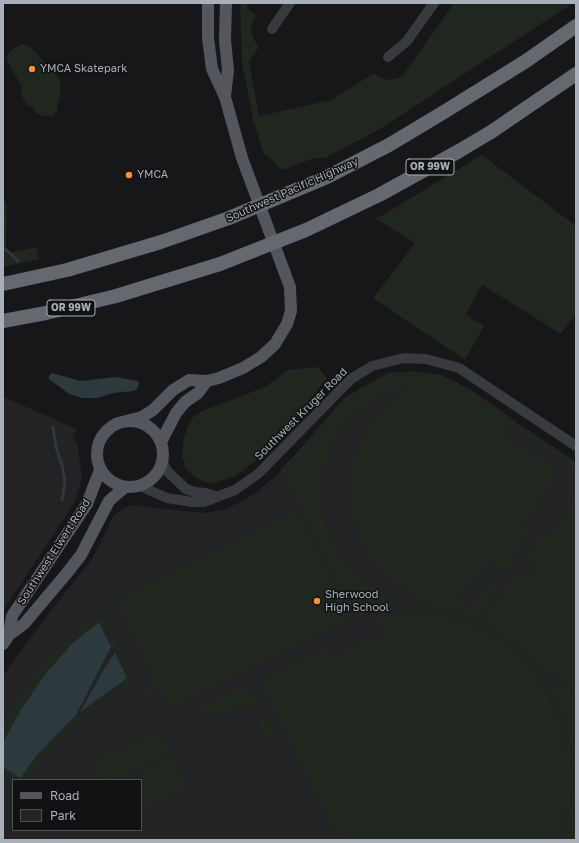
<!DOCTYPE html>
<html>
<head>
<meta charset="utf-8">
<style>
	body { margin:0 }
	#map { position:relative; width:579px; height:843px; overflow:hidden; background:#171719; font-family:"Golos Text",sans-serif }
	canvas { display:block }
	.frame { position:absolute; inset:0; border:4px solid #a8b0b9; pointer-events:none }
	.legend { position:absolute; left:12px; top:779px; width:130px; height:52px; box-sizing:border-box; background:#121214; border:1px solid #4e5156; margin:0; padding:5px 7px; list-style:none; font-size:12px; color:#a8b0b9 }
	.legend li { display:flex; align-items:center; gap:8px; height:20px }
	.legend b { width:20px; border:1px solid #4e5156 }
</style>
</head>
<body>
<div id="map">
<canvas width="579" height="843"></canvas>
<div class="frame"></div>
<ul class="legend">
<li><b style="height:5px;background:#53575d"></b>Road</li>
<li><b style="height:11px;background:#1f271e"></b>Park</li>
</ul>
</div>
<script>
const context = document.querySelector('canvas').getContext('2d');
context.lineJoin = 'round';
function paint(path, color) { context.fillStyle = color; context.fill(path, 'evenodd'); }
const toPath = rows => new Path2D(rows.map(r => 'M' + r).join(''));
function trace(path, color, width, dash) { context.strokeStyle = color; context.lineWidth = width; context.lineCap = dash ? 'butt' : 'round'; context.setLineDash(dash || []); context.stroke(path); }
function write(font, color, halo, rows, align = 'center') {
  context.font = font + ' "Golos Text",sans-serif'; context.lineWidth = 3; context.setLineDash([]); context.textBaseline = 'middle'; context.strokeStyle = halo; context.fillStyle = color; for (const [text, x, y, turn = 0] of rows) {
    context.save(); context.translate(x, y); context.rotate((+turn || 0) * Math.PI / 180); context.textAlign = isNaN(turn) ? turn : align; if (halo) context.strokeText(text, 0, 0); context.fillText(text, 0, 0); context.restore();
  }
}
paint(toPath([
	[392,371,455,381,576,463,576,840,3,840,3,676,36,630,93,557,114,515,131,505,203,513,222,510,239,503,256,493,279,473,344,398],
	[13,780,141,780,141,830,13,830],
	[3,397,77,429,73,438,77,443,82,476,75,502,3,611]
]), '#232326');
paint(toPath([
	[240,3,247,3,247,8,256,15,252,23,251,31,254,40,259,47,249,61,259,116,331,100,374,73,381,78,389,80,402,77,454,3,573,3,380,129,325,158,314,158,282,170,266,155,264,155,253,119,242,63],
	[22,44,31,47,60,80,60,100,57,104,58,110,53,116,43,116,36,113,31,105,29,107,24,101,21,93,22,87,6,59,10,51],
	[482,155,576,226,576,313,561,334,482,285,466,314,484,326,465,360,373,298,415,243,376,219],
	[3,197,7,205,6,253,36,247,39,259,3,267],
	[318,367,327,378,297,417,253,463,235,476,210,484,195,477,186,469,184,466,185,462,182,459,183,443,188,425,193,417,204,410,265,387,288,370],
	[411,371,441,375,471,390,516,421,512,427,510,426,506,435,552,465,555,480,524,526,530,531,507,574,492,562,459,598,468,606,493,578,500,584,476,620,453,611,429,606,391,581,374,564,365,551,353,521,349,504,349,476,353,459,359,442,380,410,408,388,389,392,379,396,361,409,345,425,338,433,330,453,324,473,322,493,325,520,334,545,348,567,373,588,409,605,382,609,356,618,281,469,359,389,379,378],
	[521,425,576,462,576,471,573,475,570,472,568,465,517,430],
	[576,497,576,687,544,671,534,664,511,641,481,622,518,568,531,574,535,566,523,560,547,526,549,527,546,534,550,536],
	[297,510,351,619,168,709,158,688,115,725,111,721,155,682,115,600],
	[101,609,136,681,109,697,73,726,51,750,27,780,13,780,13,782,3,776,3,723,29,681,42,666],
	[112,648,114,654,80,712,77,714],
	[415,611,445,615,473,625,472,627,476,630,478,627,486,632,505,644,524,662,548,694,563,731,569,770,567,807,556,840,351,840,346,829,334,835,262,690,262,682,266,675,325,646,331,658,364,641,380,640,377,616],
	[544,676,558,685,576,691,576,840,562,840,571,811,574,790,574,758,571,740,563,712],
	[239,688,245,688,251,691,259,705,202,716,199,708],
	[265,715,274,733,264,737,254,717],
	[159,728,171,753,114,780,98,780,90,762],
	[173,756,188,787,146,808,141,804,141,780,124,780]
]), '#1f271e');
paint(toPath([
	[52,373,81,381,116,377,138,381,139,384,137,389,133,391,113,393,97,398,82,398,69,394,49,379,49,376],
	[99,622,111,647,76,715,38,754,20,778,3,767,3,744,7,735,22,708,47,672,73,643],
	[115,653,127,678,80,712,104,669]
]), '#2c393d');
trace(toPath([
	[3,247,18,261],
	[53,427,56,447,62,465,65,482,62,500]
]), '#2c393d', 3);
trace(toPath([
	[272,29,290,3],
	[388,57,407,41,434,3],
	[163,463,168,472,186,489,195,492,206,493,215,496],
	[140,486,167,498,192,502,204,502,235,490,258,474,351,379,372,366,404,358,426,359,459,368,576,446]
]), '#373a3e', 10);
trace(toPath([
	[225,96,228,70,225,40,226,3],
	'97 454a33 33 0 1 1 66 0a33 33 0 1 1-66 0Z',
	[126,421,142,417,153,410,173,390,189,380,207,381,219,378,243,368,261,357,275,344,287,324,291,311,290,287,242,158,225,97,212,69,208,38,208,3],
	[161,442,176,413,185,402,198,393,207,381],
	[9,635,12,616,87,504,100,470],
	[3,644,9,635,24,624,67,573,81,555,109,501,125,487]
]), '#53575d', 12);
trace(toPath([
	[3,284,67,270,161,242,229,218,327,177,389,145,444,112,526,61,576,26],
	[3,321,46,313,116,296,220,264,306,230,379,195,459,151,491,132,576,74]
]), '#63696f', 14);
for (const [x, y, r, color] of [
	[32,69,4,"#f9912e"],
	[129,175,4,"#f9912e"],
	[317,601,4,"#f9912e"]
]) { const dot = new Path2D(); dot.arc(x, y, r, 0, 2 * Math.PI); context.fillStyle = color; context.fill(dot); trace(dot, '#121214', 1.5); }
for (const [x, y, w] of [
	[430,167,48],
	[71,308,48]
]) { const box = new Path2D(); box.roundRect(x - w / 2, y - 8, w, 16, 3); context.fillStyle = '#121214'; context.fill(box); trace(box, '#a8b0b9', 1); }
write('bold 10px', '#a8b0b9', null, [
	["OR 99W",430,167],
	["OR 99W",71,308]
]);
write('11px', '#a8b0b9', '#121214', [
	["YMCA Skatepark",40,69],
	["YMCA",137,175],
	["Sherwood",325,595],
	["High School",325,608]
], 'left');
write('11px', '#a8b0b9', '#121214', [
	["Southwest Pacific Highway",292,190,-24],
	["Southwest Kruger Road",301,414,-45],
	["Southwest Elwert Road",54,552,-57]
]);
</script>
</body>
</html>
